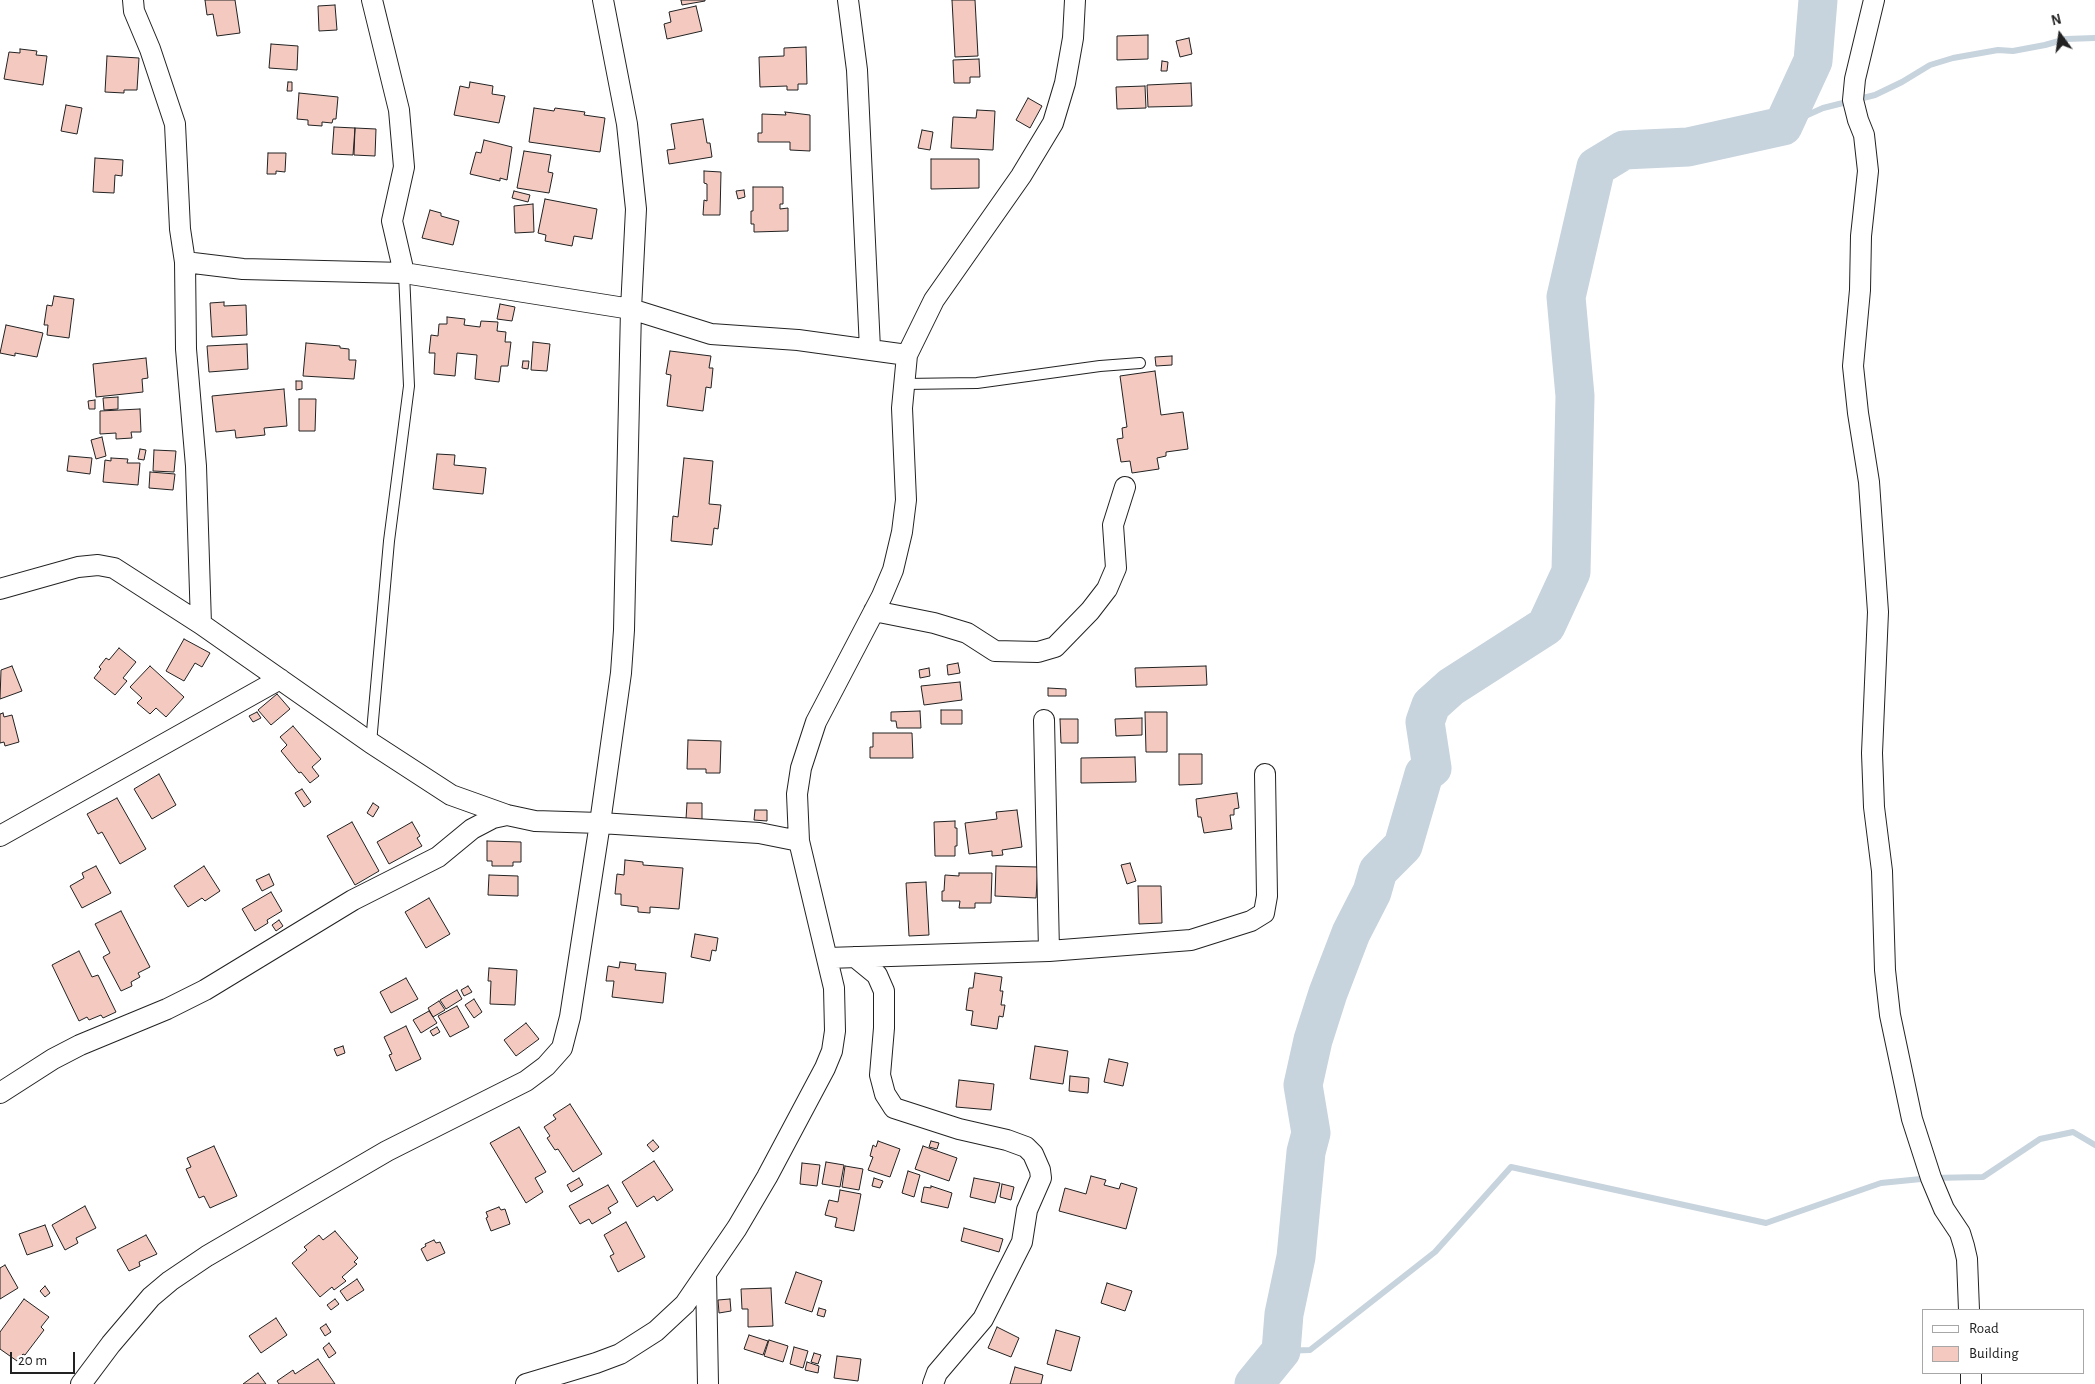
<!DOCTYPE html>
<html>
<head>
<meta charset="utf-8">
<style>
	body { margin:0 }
	#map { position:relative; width:2095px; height:1384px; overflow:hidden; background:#fff; font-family:"Alegreya Sans",sans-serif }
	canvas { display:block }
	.legend { position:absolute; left:1922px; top:1309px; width:162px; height:65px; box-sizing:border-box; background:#fff; border:1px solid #a7a7a7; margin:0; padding:6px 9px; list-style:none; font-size:15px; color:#222 }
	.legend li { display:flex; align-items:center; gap:10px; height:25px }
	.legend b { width:25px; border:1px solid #a7a7a7 }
	.north { position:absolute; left:2035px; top:10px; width:50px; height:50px; -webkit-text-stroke:4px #fff; paint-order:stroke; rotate:346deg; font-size:14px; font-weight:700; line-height:20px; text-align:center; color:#222 }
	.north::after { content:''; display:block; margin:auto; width:18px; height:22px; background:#222; clip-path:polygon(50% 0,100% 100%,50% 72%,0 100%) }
	.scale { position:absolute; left:10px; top:1352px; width:65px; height:22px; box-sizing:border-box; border:2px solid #222; border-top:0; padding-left:6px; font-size:15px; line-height:18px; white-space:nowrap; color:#222; -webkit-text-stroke:4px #fff; paint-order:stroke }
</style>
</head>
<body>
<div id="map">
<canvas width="2095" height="1384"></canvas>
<ul class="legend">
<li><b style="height:6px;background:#fff"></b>Road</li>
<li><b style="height:14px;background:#f3c9c0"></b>Building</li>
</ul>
<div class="north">N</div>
<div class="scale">20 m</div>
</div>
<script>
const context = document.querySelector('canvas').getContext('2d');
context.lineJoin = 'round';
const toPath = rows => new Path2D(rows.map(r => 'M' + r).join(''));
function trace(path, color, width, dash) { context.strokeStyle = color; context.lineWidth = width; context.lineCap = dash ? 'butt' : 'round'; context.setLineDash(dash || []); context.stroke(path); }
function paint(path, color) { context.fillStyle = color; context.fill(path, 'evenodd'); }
trace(toPath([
	[1783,126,1823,108,1875,95,1902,82,1930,65,1953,58,1998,50,2013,51,2045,45,2066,39,2095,38],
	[1281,1351,1310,1350,1435,1252,1511,1167,1766,1223,1881,1183,1931,1178,1983,1177,2040,1139,2073,1132,2095,1145]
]), '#c7d3dd', 6);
trace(toPath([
	[1254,1384,1281,1351,1284,1314,1296,1257,1306,1152,1311,1133,1303,1085,1313,1040,1328,993,1351,933,1372,892,1378,871,1403,846,1424,774,1432,768,1425,722,1431,705,1451,687,1546,626,1571,572,1575,396,1566,297,1596,167,1624,150,1688,147,1783,126,1813,61,1818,0]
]), '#c7d3dd', 39);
const building = toPath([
	[205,0,235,0,240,33,217,36,213,14,207,15,205,0],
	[681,0,705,0,705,1,682,5,681,0],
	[952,0,975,0,978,56,955,57,952,0],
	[335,5,337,30,319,31,318,6,335,5],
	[696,6,702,31,667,39,664,24,671,22,669,12,696,6],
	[1148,35,1148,59,1117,60,1117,36,1148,35],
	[1189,38,1192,54,1180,57,1176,41,1189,38],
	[271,44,298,46,297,70,269,68,271,44],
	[806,47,807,84,798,84,798,90,787,90,787,86,760,87,759,57,784,56,784,48,806,47],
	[20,49,37,51,36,55,47,56,43,85,4,79,9,52,20,53,20,49],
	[107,56,139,58,137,90,124,90,124,93,105,92,107,56],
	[979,59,980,77,970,77,970,83,954,83,953,60,979,59],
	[1162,61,1168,62,1167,71,1161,71,1162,61],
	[288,82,292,82,292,91,287,91,288,82],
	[470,82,493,86,492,94,505,96,499,123,454,115,460,86,469,88,470,82],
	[1191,83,1192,106,1148,107,1147,85,1191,83],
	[1145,86,1146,108,1117,109,1116,87,1145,86],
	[299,93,338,97,336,119,333,119,332,123,322,122,322,126,308,125,308,120,297,119,299,93],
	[1028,98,1042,106,1030,128,1016,120,1028,98],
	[66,105,82,108,77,134,61,131,66,105],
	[534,108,554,111,555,108,585,112,584,115,605,118,600,152,529,142,534,108],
	[977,110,995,111,993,150,951,148,953,117,976,118,977,110],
	[785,112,810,115,810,151,790,150,790,142,758,142,758,133,762,133,762,114,786,115,785,112],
	[703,119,707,143,710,143,712,157,669,164,667,150,675,149,671,124,703,119],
	[334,127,355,128,353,155,332,154,334,127],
	[355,128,376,129,375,156,354,155,355,128],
	[922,130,933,132,930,150,918,148,922,130],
	[484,140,512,147,507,180,500,178,500,181,470,174,476,152,481,153,484,140],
	[524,151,551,155,548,172,553,173,549,193,517,188,524,151],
	[268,153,286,153,285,172,276,171,276,174,267,174,268,153],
	[95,158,123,160,122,176,115,175,114,193,93,192,95,158],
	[931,159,979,159,979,188,931,189,931,159],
	[704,171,721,172,720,215,703,215,704,200,707,201,707,184,704,183,704,171],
	[753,187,783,187,783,204,780,204,780,209,788,208,788,231,754,232,754,224,751,224,751,211,753,211,753,187],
	[744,190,745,197,738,199,736,191,744,190],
	[514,191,530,195,528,202,512,198,514,191],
	[545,199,597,209,592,239,574,236,572,246,545,241,546,235,538,233,545,199],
	[533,204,534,232,515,233,514,206,533,204],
	[430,210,441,213,441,216,459,221,453,245,422,238,430,210],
	[54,296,74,299,69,338,47,335,48,325,44,325,47,305,52,306,54,296],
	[224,302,224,306,246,305,247,335,212,337,210,303,224,302],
	[500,304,515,307,512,321,497,319,500,304],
	[447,317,465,319,464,325,480,327,481,321,498,322,497,331,506,332,505,342,511,342,508,366,501,366,499,382,475,379,477,355,457,353,455,376,434,374,435,353,429,353,431,335,438,336,439,324,447,324,447,317],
	[6,325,43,333,37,357,15,353,15,356,0,353,6,325],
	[533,342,550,344,547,371,531,370,533,342],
	[306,343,340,346,340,348,349,349,349,360,356,360,354,379,303,376,306,343],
	[247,344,248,369,209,372,207,346,247,344],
	[670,351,711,356,709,368,713,368,711,388,706,387,703,411,667,406,671,375,666,374,670,351],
	[1172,356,1172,365,1156,366,1155,357,1172,356],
	[146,358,148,378,142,379,143,392,96,397,93,364,146,358],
	[523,361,529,361,528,369,522,368,523,361],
	[1155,371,1161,415,1183,412,1188,449,1166,452,1166,456,1157,458,1159,469,1132,473,1130,461,1121,462,1117,439,1123,438,1122,428,1127,427,1120,376,1155,371],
	[296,381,302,381,302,389,296,390,296,381],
	[284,389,287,426,264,428,265,435,236,438,235,430,216,432,212,396,284,389],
	[118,397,118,409,104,410,103,398,118,397],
	[299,399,316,399,315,431,299,431,299,399],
	[95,400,95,409,89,409,88,401,95,400],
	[140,409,141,432,131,432,132,438,116,439,116,433,100,434,100,411,140,409],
	[102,437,106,456,96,459,91,440,102,437],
	[140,449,146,450,144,460,138,459,140,449],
	[154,450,176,451,174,472,153,471,154,450],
	[437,454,455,455,454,465,486,468,483,494,433,489,437,454],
	[69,456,92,458,90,474,67,471,69,456],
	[111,458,128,459,127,463,140,463,138,485,103,482,105,460,111,461,111,458],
	[684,458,713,461,709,504,721,505,718,529,714,528,712,545,671,541,673,516,678,517,684,458],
	[150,472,175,474,173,490,149,488,150,472],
	[184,639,210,653,202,667,195,663,184,681,166,671,184,639],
	[119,648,136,662,123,678,127,681,115,695,94,678,101,669,99,667,106,658,109,660,119,648],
	[958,663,960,673,948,675,947,665,958,663],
	[12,666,22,691,0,699,1,670,12,666],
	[150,666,184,697,166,717,156,708,150,714,137,703,142,698,130,687,150,666],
	[1206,666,1207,685,1136,687,1135,668,1206,666],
	[929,668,930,676,920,678,919,670,929,668],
	[960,682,962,700,924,705,921,686,960,682],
	[1048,688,1066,689,1066,696,1048,696,1048,688],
	[277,694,290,709,271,725,258,710,277,694],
	[941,710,962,710,962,724,941,724,941,710],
	[920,711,921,728,897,728,896,721,891,721,891,712,920,711],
	[257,712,261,718,253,722,249,716,257,712],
	[1145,712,1167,712,1167,752,1146,752,1145,712],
	[3,713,4,717,12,715,19,742,5,746,4,742,0,743,0,714,3,713],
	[1142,718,1142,735,1116,736,1115,719,1142,718],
	[1060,719,1078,719,1078,743,1061,743,1060,719],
	[293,726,321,759,312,767,319,776,310,783,301,772,299,773,281,751,287,745,280,737,293,726],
	[873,733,912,733,913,758,870,758,870,747,873,747,873,733],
	[688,740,721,741,720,773,706,773,706,769,687,769,688,740],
	[1179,754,1202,754,1202,784,1179,785,1179,754],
	[1135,757,1136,782,1081,783,1081,758,1135,757],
	[159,774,176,805,152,819,134,789,159,774],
	[302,789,311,802,304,807,295,793,302,789],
	[1237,793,1239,808,1234,809,1234,815,1230,815,1232,829,1204,833,1201,817,1198,817,1196,799,1237,793],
	[117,798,146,849,120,864,102,832,98,834,87,814,117,798],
	[373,803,379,807,373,817,367,813,373,803],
	[687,803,702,803,702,820,686,819,687,803],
	[755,810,767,810,767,821,754,820,755,810],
	[1017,810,1022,847,1002,850,1003,855,992,856,992,851,969,854,965,823,997,819,996,812,1017,810],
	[955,821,955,828,957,828,957,846,955,846,955,856,935,856,934,822,955,821],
	[352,822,379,871,355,885,327,836,352,822],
	[412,822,420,836,417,838,422,846,389,864,377,842,412,822],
	[487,841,521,842,521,862,513,862,513,866,492,866,492,861,487,861,487,841],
	[625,860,643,862,643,865,683,868,679,909,650,907,650,913,638,912,638,907,621,905,621,894,615,894,617,874,624,875,625,860],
	[1130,863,1136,881,1127,884,1121,865,1130,863],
	[96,866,111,893,82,908,70,886,84,878,82,873,96,866],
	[204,866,220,891,205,901,202,898,188,907,174,886,204,866],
	[996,866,1038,867,1036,898,995,896,996,866],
	[959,873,992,873,991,903,975,903,975,908,959,908,960,901,942,901,942,891,944,891,945,875,959,876,959,873],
	[269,874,274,885,262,891,256,880,269,874],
	[489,875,518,876,518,896,488,895,489,875],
	[926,882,929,935,909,936,906,883,926,882],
	[1138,886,1161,886,1162,923,1139,924,1138,886],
	[271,892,282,911,267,920,268,923,255,931,242,909,271,892],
	[429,898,450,934,426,948,405,912,429,898],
	[121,911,150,967,138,973,140,977,131,982,132,986,121,991,103,957,110,953,95,924,121,911],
	[279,920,283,926,276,931,272,925,279,920],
	[695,934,718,938,716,951,712,950,710,961,691,957,695,934],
	[79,951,92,977,98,975,116,1012,103,1018,101,1015,89,1020,87,1017,79,1021,52,965,79,951],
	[620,962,636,964,635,970,666,973,663,1003,612,997,614,981,606,981,608,966,619,968,620,962],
	[489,968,517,970,515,1005,490,1004,491,981,488,981,489,968],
	[975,973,1002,977,1000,991,1003,991,1001,1005,1005,1005,1003,1017,999,1016,997,1029,971,1025,973,1011,966,1010,969,988,973,988,975,973],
	[406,978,418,999,391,1013,380,992,406,978],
	[468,986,472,992,464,996,461,990,468,986],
	[457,990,462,999,446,1009,440,1000,457,990],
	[474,999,482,1012,474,1018,465,1005,474,999],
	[439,1001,445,1010,433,1017,428,1008,439,1001],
	[457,1006,469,1027,450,1037,438,1016,457,1006],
	[429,1011,437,1023,421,1033,413,1020,429,1011],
	[526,1023,539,1039,516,1056,504,1040,526,1023],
	[406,1026,421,1059,396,1071,389,1055,392,1054,384,1037,406,1026],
	[437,1027,440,1032,433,1036,430,1031,437,1027],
	[343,1046,345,1053,337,1056,334,1049,343,1046],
	[1035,1046,1068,1051,1063,1084,1030,1079,1035,1046],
	[1109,1059,1128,1063,1123,1086,1104,1082,1109,1059],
	[1070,1076,1089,1078,1088,1093,1069,1091,1070,1076],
	[959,1080,994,1084,991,1110,956,1107,959,1080],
	[570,1104,602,1154,573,1172,558,1149,555,1150,547,1138,550,1136,544,1127,556,1119,553,1115,570,1104],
	[519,1127,546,1172,535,1178,543,1192,526,1203,490,1143,519,1127],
	[653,1140,659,1147,653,1152,647,1145,653,1140],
	[878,1141,900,1149,890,1177,868,1170,873,1157,870,1156,873,1145,876,1147,878,1141],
	[931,1141,939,1143,937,1149,929,1147,931,1141],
	[214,1146,237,1196,210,1208,204,1196,199,1198,186,1169,191,1167,187,1158,214,1146],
	[923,1146,957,1158,949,1181,915,1169,923,1146],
	[654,1161,673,1190,657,1201,654,1196,637,1207,622,1182,654,1161],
	[826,1162,844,1165,840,1187,822,1184,826,1162],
	[802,1163,820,1165,817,1186,800,1184,802,1163],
	[845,1166,863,1169,859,1190,842,1187,845,1166],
	[908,1171,920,1175,914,1197,902,1193,908,1171],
	[1091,1176,1106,1180,1104,1185,1119,1189,1121,1183,1137,1188,1126,1229,1059,1211,1065,1188,1086,1194,1091,1176],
	[579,1178,583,1185,571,1192,567,1185,579,1178],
	[874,1178,883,1181,880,1188,872,1186,874,1178],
	[974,1178,1000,1183,995,1203,970,1197,974,1178],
	[1002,1184,1014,1187,1011,1200,1000,1197,1002,1184],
	[608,1185,618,1202,608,1208,611,1213,592,1224,589,1219,580,1224,569,1206,608,1185],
	[931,1186,952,1193,948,1208,921,1202,924,1187,931,1188,931,1186],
	[840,1190,861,1194,854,1231,835,1227,837,1218,825,1215,829,1200,838,1202,840,1190],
	[85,1206,96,1228,76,1238,78,1243,65,1250,52,1225,85,1206],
	[499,1207,501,1210,505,1209,510,1224,491,1231,486,1218,488,1217,486,1212,499,1207],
	[626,1222,645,1257,618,1272,610,1256,614,1254,604,1235,626,1222],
	[45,1225,53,1246,27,1255,19,1234,45,1225],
	[964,1228,1003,1239,999,1252,961,1241,964,1228],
	[335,1231,358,1258,354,1262,357,1264,342,1277,346,1281,334,1290,332,1287,320,1297,292,1263,307,1250,304,1247,319,1235,323,1240,335,1231],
	[146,1235,157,1254,139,1262,140,1266,129,1271,117,1250,146,1235],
	[434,1240,436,1243,440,1242,445,1253,427,1261,421,1249,426,1246,425,1244,434,1240],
	[5,1265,18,1288,0,1299,0,1268,5,1265],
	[796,1272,822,1281,812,1312,785,1303,796,1272],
	[357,1279,364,1290,347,1301,340,1291,357,1279],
	[1107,1283,1132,1291,1125,1311,1101,1303,1107,1283],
	[45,1286,50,1293,45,1297,40,1291,45,1286],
	[771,1288,773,1326,748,1327,748,1309,742,1309,741,1289,771,1288],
	[24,1299,49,1317,41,1327,44,1330,25,1355,23,1354,17,1361,0,1349,0,1332,24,1299],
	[335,1299,339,1304,331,1310,327,1305,335,1299],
	[730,1299,731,1311,719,1313,718,1300,730,1299],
	[819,1308,826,1310,824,1317,817,1315,819,1308],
	[276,1318,287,1335,261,1353,249,1336,276,1318],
	[326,1324,331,1332,325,1336,320,1328,326,1324],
	[997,1327,1019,1338,1011,1357,988,1348,997,1327],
	[1056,1330,1080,1337,1071,1371,1047,1364,1056,1330],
	[749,1335,768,1341,763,1355,744,1349,749,1335],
	[769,1340,788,1346,783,1362,764,1356,769,1340],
	[329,1343,336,1353,329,1358,323,1348,329,1343],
	[794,1347,808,1351,803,1368,790,1364,794,1347],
	[814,1353,821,1355,818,1364,811,1362,814,1353],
	[837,1356,861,1359,858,1381,834,1378,837,1356],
	[318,1359,335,1384,279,1384,277,1381,293,1370,295,1374,318,1359],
	[807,1362,819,1366,818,1373,805,1370,807,1362],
	[1015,1367,1043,1375,1041,1384,1010,1384,1015,1367],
	[258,1373,266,1384,243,1384,258,1373]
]);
paint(building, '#f3c9c0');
trace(building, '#222', 1);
const lane = toPath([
	[904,384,977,383,1100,366,1140,363],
	[371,743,389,541,409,386,404,273]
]);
const street = toPath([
	[133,0,134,11,150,49,175,124,180,229,185,262,243,269,404,273,631,309,711,334,798,340,907,355],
	[372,0,399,110,404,167,392,221,404,273],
	[848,0,857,70,870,349],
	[1874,0,1855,79,1853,100,1858,120,1864,135,1868,171,1861,236,1860,290,1853,366,1858,413,1869,482,1878,612,1872,753,1874,807,1882,871,1885,970,1890,1015,1912,1119,1931,1178,1944,1209,1960,1233,1964,1246,1967,1259,1969,1310],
	[185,262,186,349,196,466,201,624],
	[0,589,78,567,98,565,114,568,201,624,371,743,451,795,507,815,535,821,600,823,759,833,799,841],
	[874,611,934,623,967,633,995,651,1038,652,1055,647,1090,611,1107,589,1116,568,1113,525,1125,487],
	[1044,720,1049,951],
	[0,836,280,679],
	[855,957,877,975,884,991,884,1028,880,1075,885,1094,894,1108,959,1129,1007,1140,1026,1147,1033,1154,1040,1170,1041,1178,1027,1210,1022,1242,983,1319,937,1373,933,1384],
	[827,958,1049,951,1191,940,1251,921,1264,913,1267,896,1265,774],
	[0,1093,53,1059,80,1045,167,1009,205,990,353,900,438,857,472,829,493,818,507,815],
	[706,1275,708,1384],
	[81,1384,111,1344,151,1297,170,1281,207,1256,387,1151,526,1081,546,1066,562,1048,570,1017,600,823,621,673,624,630,631,309,636,209,627,124,603,0],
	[526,1384,596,1363,620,1354,656,1331,685,1304,737,1228,767,1177,825,1068,832,1051,835,1031,834,988,799,841,797,794,801,768,816,722,882,596,893,570,902,532,906,500,902,408,907,355,934,300,1021,176,1053,123,1065,83,1073,38,1075,0],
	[1971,1384,1971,1373]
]);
trace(lane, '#222', 12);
trace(street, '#222', 22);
trace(lane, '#fff', 10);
trace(street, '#fff', 20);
</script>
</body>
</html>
